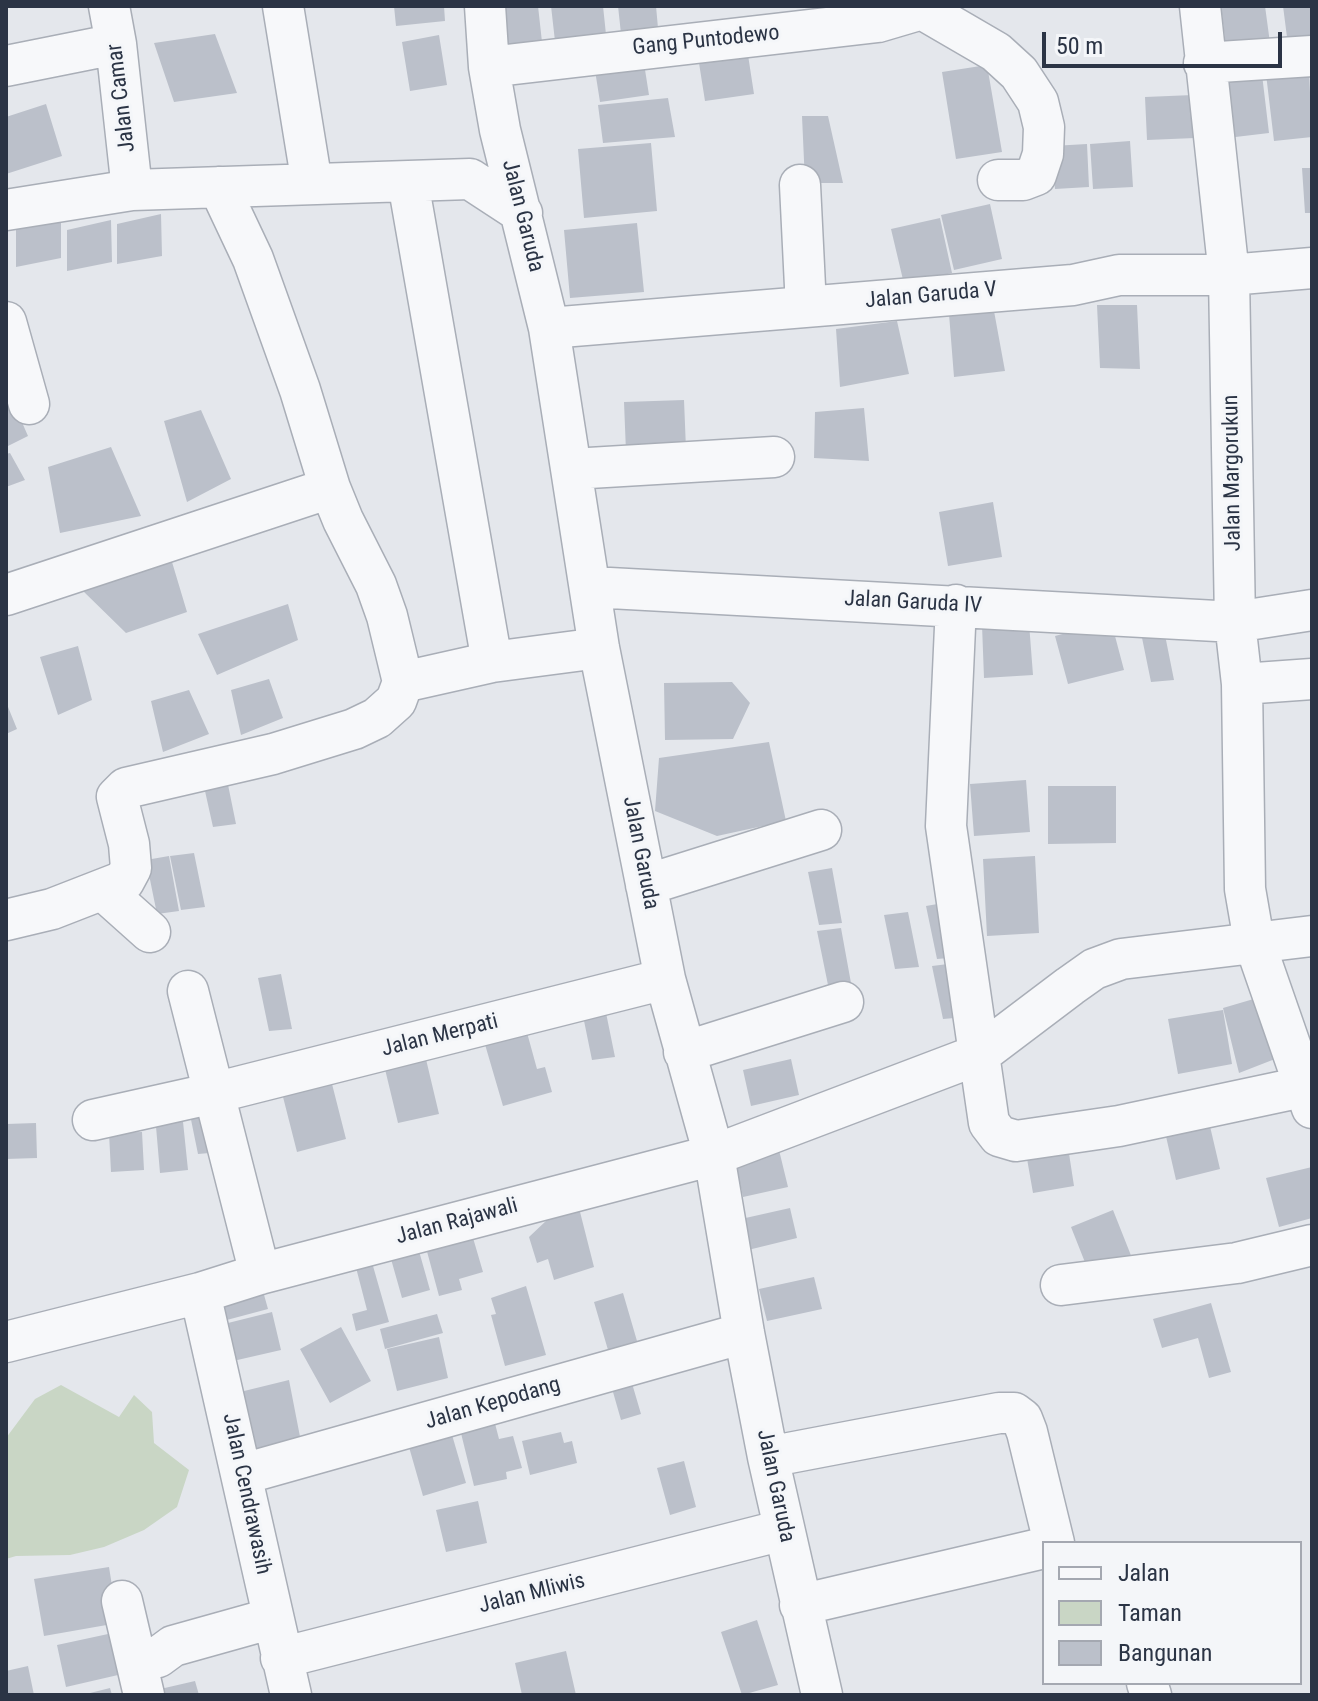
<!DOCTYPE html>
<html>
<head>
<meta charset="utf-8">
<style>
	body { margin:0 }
	#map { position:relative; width:1318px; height:1701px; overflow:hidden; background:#e4e7ec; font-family:"Roboto Condensed",sans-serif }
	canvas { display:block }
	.frame { position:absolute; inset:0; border:8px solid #2b3445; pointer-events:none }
	.legend { position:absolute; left:1042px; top:1541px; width:260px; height:144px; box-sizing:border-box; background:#f4f6f9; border:2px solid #a4a8b1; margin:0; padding:10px 14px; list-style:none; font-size:24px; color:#2b3445 }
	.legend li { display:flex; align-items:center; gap:16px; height:40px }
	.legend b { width:40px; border:2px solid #a4a8b1 }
	.scale { position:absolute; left:1042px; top:32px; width:240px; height:36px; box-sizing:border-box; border:4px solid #2b3445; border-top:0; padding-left:10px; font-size:24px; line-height:28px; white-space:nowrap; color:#2b3445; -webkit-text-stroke:6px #f4f6f9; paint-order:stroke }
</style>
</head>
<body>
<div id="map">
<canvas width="1318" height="1701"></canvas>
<div class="frame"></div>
<ul class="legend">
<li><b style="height:10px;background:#f7f8fa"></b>Jalan</li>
<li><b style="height:22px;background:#c9d6c5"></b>Taman</li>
<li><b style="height:22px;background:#bbc0ca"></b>Bangunan</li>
</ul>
<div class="scale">50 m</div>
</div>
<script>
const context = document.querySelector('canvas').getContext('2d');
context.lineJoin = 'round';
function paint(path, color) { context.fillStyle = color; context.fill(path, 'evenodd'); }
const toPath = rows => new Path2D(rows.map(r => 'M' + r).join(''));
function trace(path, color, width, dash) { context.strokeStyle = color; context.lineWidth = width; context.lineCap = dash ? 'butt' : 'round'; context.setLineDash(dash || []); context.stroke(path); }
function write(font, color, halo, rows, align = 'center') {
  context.font = font + ' "Roboto Condensed",sans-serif'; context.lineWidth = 6; context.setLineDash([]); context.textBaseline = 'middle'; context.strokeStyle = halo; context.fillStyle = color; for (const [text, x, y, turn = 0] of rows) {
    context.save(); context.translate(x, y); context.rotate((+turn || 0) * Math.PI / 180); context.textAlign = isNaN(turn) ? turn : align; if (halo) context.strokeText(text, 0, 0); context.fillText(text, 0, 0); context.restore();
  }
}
paint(toPath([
	[61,1385,119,1417,134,1395,152,1412,154,1443,189,1470,177,1507,144,1530,104,1547,70,1555,16,1556,6,1559,6,1438,35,1399]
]), '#c9d6c5');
paint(toPath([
	[394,6,444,6,445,21,396,26],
	[500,6,538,6,543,51,505,55],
	[551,6,603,6,607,44,556,50],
	[618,6,656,6,659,39,622,43],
	[1221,6,1265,6,1270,43,1226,48],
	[1283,6,1312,6,1312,42,1288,45],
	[215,34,237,93,174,102,154,43],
	[439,35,447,85,410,91,402,42],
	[748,55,754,94,705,101,699,63],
	[643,57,649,95,600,102,594,64],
	[987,65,1002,152,956,159,942,72],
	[1261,66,1269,133,1227,138,1219,71],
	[1309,70,1312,137,1274,141,1266,74],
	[1193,95,1195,138,1147,140,1145,97],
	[668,98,675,137,603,143,598,105],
	[46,104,62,156,6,174,6,117],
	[802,116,828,116,843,183,805,183],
	[1130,141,1133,187,1093,189,1090,144],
	[651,143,657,211,584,218,578,149],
	[1087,144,1089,187,1055,189,1052,146],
	[1302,168,1312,168,1312,213,1305,213],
	[990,204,1002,259,954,270,941,215],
	[161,214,162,256,117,264,117,224],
	[61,216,61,258,16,267,16,226],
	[940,218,952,273,904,284,891,229],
	[111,220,112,262,67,271,67,230],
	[637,223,644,292,570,298,564,230],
	[1097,305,1137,305,1140,369,1100,368],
	[994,311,1005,371,954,377,949,314],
	[897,321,909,374,840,387,836,329],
	[6,386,28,436,6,447],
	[684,400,686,449,626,452,624,402],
	[864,408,869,461,814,458,815,412],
	[201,410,231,479,187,502,164,421],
	[111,447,141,516,60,533,48,467],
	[10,453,25,480,6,487,6,454],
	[993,502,1002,557,948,566,939,512],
	[172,562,187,612,126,633,82,590],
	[288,604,298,640,217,675,198,634],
	[1111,621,1124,670,1068,684,1055,636],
	[1029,623,1033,675,984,678,982,625],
	[1163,625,1174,680,1151,682,1140,628],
	[78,646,92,700,58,715,40,657],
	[269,679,283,718,241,735,231,690],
	[732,682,750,703,733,739,665,740,664,683],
	[189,690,209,734,163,752,151,701],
	[6,702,17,729,6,734],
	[769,742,786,821,717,836,655,811,659,758],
	[225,770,236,824,213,827,201,773],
	[1026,780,1030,832,974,836,970,784],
	[1048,786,1116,786,1116,843,1048,844],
	[194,853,205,907,181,910,170,856],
	[169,856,179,911,157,914,146,860],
	[1035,856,1039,933,987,936,983,859],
	[832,868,842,923,819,925,808,872],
	[949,902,960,957,937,959,926,906],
	[908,912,919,967,895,969,884,915],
	[841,928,851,983,828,985,817,931],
	[956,963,966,1017,943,1019,932,966],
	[281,974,292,1029,269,1031,258,978],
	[1257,998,1275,1059,1239,1073,1223,1008],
	[604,1003,615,1057,592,1060,581,1006],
	[1223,1010,1232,1064,1178,1074,1168,1019],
	[526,1029,537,1069,545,1067,552,1092,503,1106,484,1041],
	[425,1055,439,1114,398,1123,384,1065],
	[791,1059,799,1095,751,1106,743,1070],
	[331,1080,346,1139,297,1152,282,1093],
	[211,1097,221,1152,198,1154,187,1100],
	[182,1112,188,1170,160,1173,155,1115],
	[1209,1122,1220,1169,1176,1180,1165,1132],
	[36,1123,37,1158,6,1159,6,1124],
	[142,1132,144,1170,111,1172,109,1133],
	[1068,1147,1074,1186,1033,1193,1026,1153],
	[779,1150,788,1187,743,1197,735,1160],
	[1312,1167,1312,1218,1279,1227,1266,1178],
	[578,1204,594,1267,554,1280,548,1259,537,1263,529,1237,547,1220],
	[790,1208,797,1238,748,1250,741,1219],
	[1113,1210,1132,1258,1090,1275,1071,1227],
	[471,1231,483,1272,459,1279,462,1290,439,1296,425,1244],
	[419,1251,430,1290,402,1298,391,1259],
	[369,1252,389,1322,356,1331,352,1314,367,1310,353,1256],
	[814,1277,822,1309,767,1321,759,1289],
	[261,1284,268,1309,223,1321,216,1297],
	[526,1286,546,1355,505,1366,491,1315,496,1314,491,1298],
	[623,1293,637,1341,608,1350,594,1302],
	[1211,1303,1231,1372,1209,1378,1198,1338,1162,1348,1153,1319],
	[272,1312,281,1350,233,1361,224,1324],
	[437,1314,443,1333,385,1349,380,1329],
	[341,1327,371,1381,330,1403,300,1349],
	[439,1337,448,1378,397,1391,387,1349],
	[289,1380,302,1447,252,1455,240,1392],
	[631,1380,641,1414,621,1420,611,1385],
	[491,1408,499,1439,513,1436,522,1468,506,1472,507,1479,474,1486,457,1417],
	[448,1421,466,1483,423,1496,405,1433],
	[561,1432,564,1443,572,1441,577,1463,530,1475,522,1441],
	[684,1461,696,1507,670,1515,657,1468],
	[478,1501,487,1543,446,1552,436,1510],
	[109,1567,118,1623,44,1636,34,1579],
	[757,1620,778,1685,742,1695,721,1632],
	[122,1631,131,1672,66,1687,57,1645],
	[566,1651,576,1695,522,1695,515,1663],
	[28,1666,34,1695,6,1695,6,1671],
	[195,1681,199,1695,158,1695,156,1690],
	[110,1688,112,1695,87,1695,86,1694]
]), '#bbc0ca');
const minor = toPath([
	[109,6,116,44,132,190],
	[283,6,312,184],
	[485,6,489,67,500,130,549,328,599,648,665,979,714,1155,744,1333,768,1457,822,1695],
	[1200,6,1229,275,1235,622,1242,684,1245,889,1254,941,1312,1108],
	[922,9,996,52,1019,73,1038,102,1044,127,1043,154,1036,175,1023,180,998,180],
	[1204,63,1312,56],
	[6,66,116,44],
	[489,67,878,22,922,9],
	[408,182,492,662,599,648],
	[800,185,806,307],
	[6,210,132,190,470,179,522,213],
	[6,322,29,404],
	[549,328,1073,285,1119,275,1229,275,1312,268],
	[572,469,774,457],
	[591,587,1235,622,1312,610],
	[6,595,330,488],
	[956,605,946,826,989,1123,999,1136,1016,1141,1119,1126,1312,1085],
	[403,682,492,662],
	[1242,684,1312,679],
	[646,885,821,830],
	[103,890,150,932],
	[6,920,52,909,124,881,131,868,129,844,117,797,126,788,273,754,354,729,377,718,396,701,403,682,387,616,376,585,343,520,330,488,300,390,253,259,219,187],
	[188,991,260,1274],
	[684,1052,843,1002],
	[93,1120,214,1093,665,979],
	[1061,1285,1237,1263,1312,1245],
	[200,1293,291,1695],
	[6,1342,200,1293,260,1274,714,1155,980,1054,1070,986,1094,969,1121,959,1312,936],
	[768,1457,999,1413,1014,1413,1022,1419,1027,1432,1054,1543],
	[243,1474,744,1333],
	[122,1601,144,1695],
	[800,1605,1044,1548],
	[158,1657,173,1646,273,1618],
	[281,1658,783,1530],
	[1147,1683,1151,1695]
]);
trace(minor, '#a9aeb7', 43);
trace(minor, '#f7f8fa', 40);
write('22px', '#2b3445', '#f4f6f9', [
	["Gang Puntodewo",706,41,-6],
	["Jalan Camar",122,98,-97],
	["Jalan Garuda",522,216,76],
	["Jalan Garuda V",931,296,-5],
	["Jalan Margorukun",1233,473,-91],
	["Jalan Garuda IV",913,603,3],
	["Jalan Garuda",640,853,79],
	["Jalan Merpati",440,1036,-14],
	["Jalan Rajawali",457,1222,-15],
	["Jalan Kepodang",493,1404,-16],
	["Jalan Garuda",775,1486,78],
	["Jalan Cendrawasih",246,1494,78],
	["Jalan Mliwis",532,1594,-14]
]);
</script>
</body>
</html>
